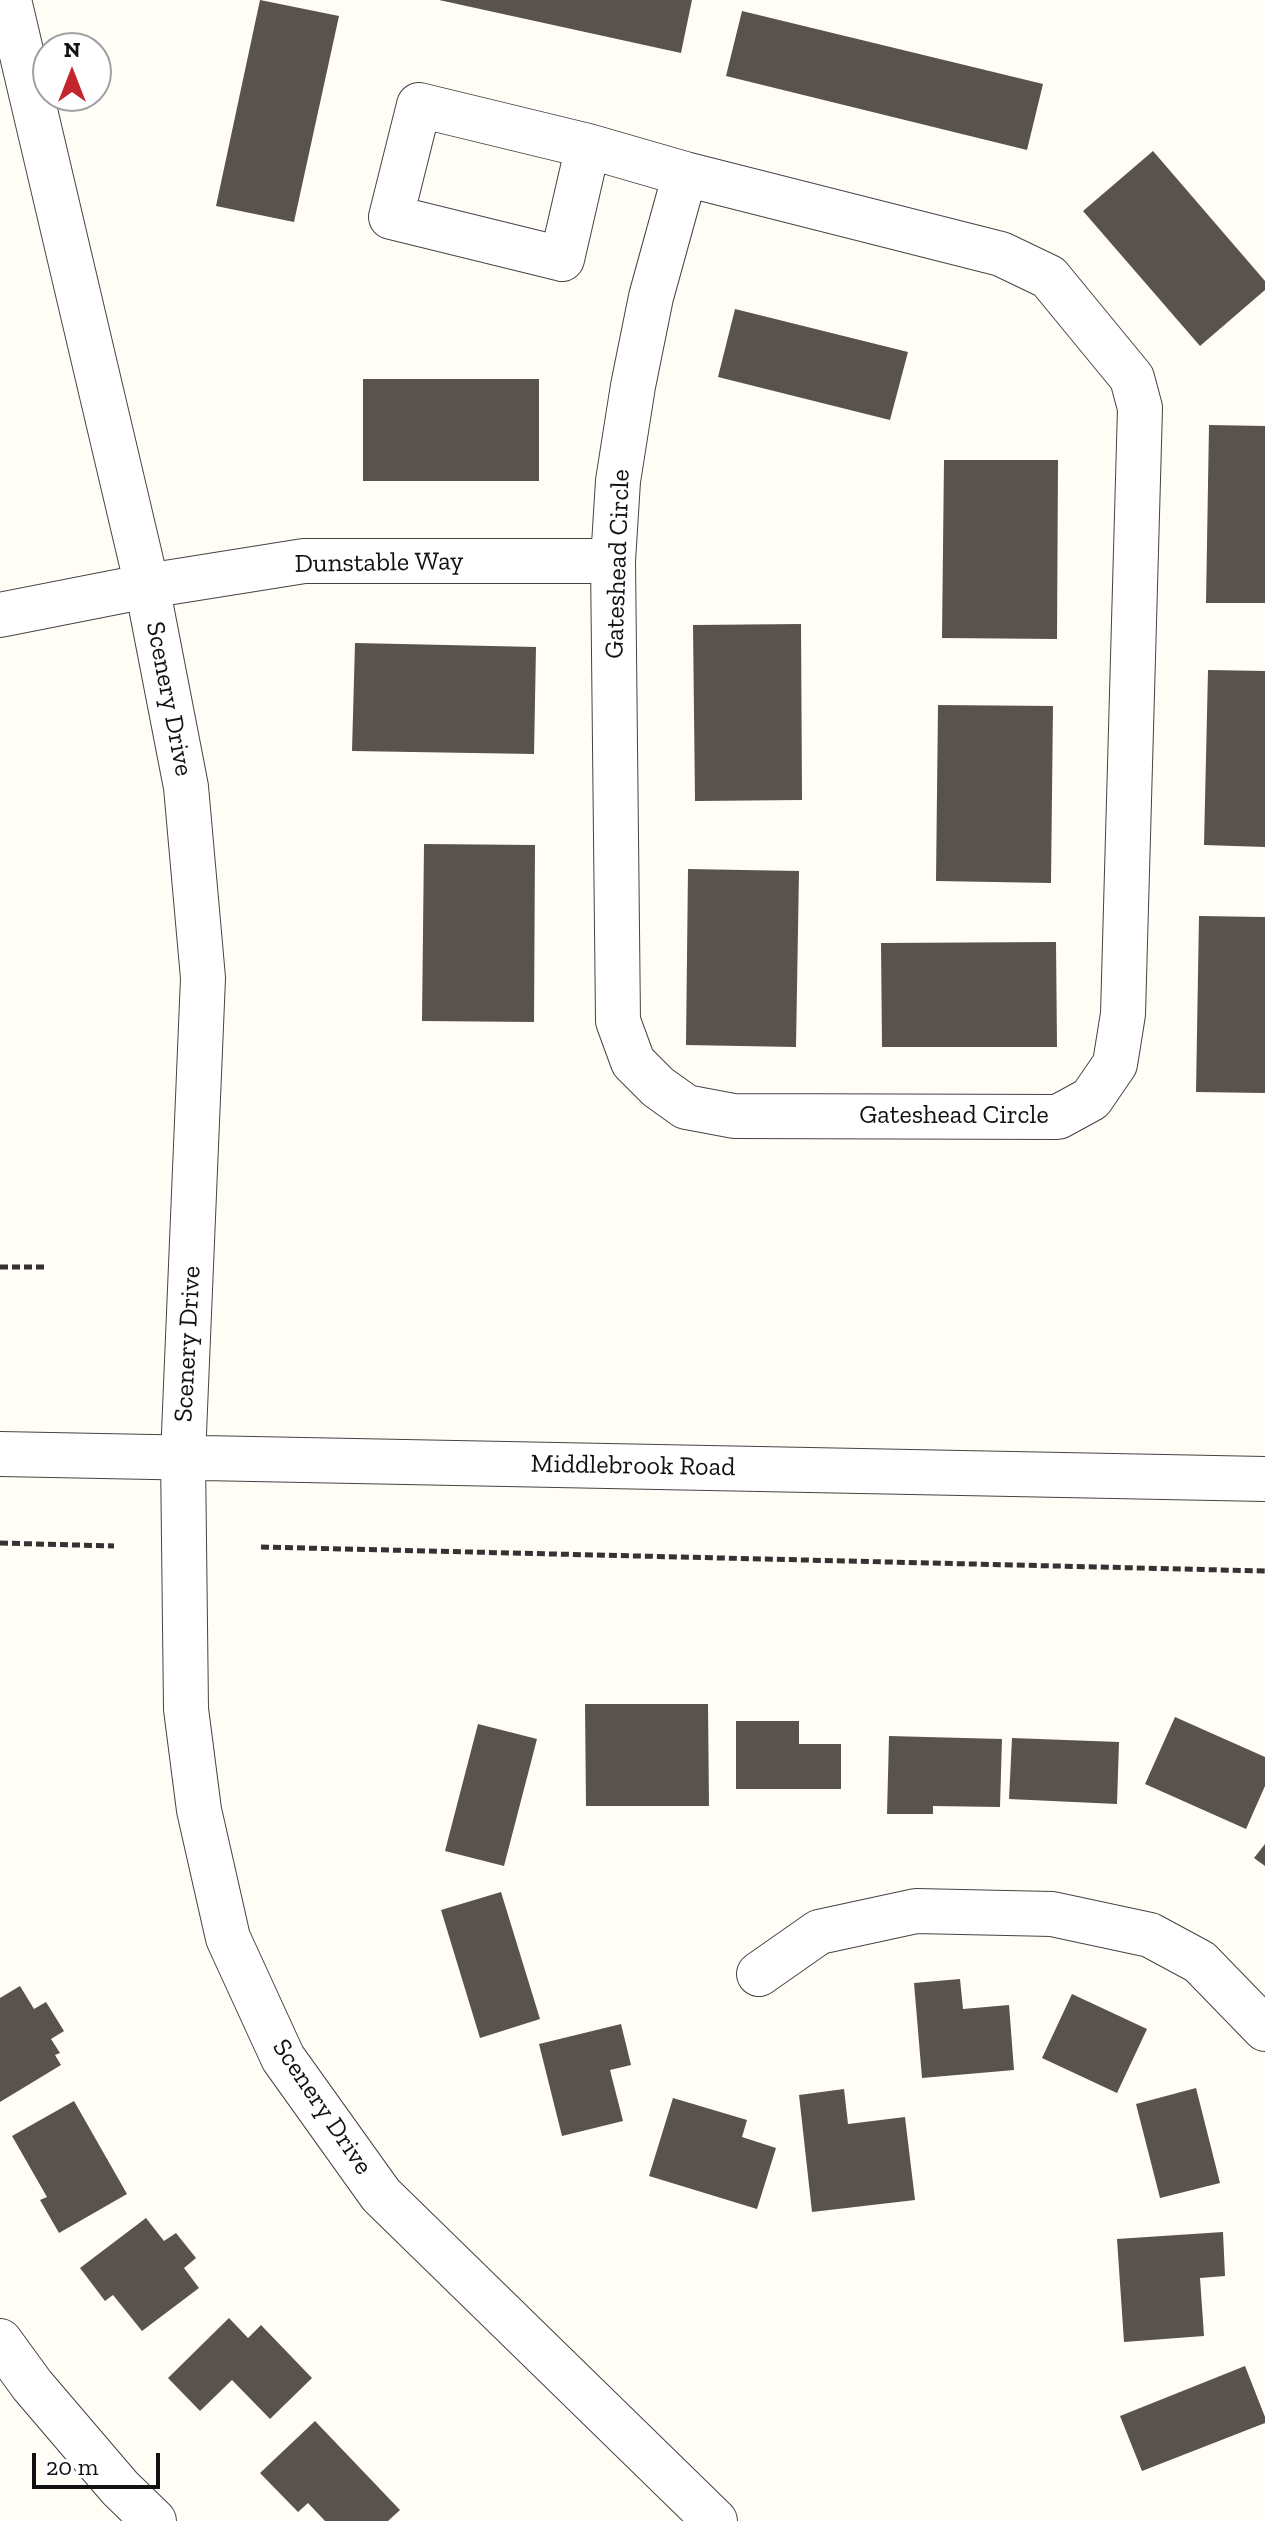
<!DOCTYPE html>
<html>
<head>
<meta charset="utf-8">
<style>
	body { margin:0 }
	#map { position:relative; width:1265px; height:2521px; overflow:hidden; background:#fffdf5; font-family:"Zilla Slab",serif }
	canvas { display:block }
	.north { position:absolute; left:32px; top:32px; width:80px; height:80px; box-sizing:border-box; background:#fff; border:2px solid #a0a0a0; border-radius:50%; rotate:0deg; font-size:22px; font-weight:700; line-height:32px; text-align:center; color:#111 }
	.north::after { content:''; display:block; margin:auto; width:28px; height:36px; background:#c4262e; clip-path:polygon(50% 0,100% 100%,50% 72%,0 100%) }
	.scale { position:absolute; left:32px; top:2453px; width:128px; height:36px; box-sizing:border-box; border:4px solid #111; border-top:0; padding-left:10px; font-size:24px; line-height:28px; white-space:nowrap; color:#111; -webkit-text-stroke:6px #fff; paint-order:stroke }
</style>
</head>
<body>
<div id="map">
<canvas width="1265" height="2521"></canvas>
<div class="north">N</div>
<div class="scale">20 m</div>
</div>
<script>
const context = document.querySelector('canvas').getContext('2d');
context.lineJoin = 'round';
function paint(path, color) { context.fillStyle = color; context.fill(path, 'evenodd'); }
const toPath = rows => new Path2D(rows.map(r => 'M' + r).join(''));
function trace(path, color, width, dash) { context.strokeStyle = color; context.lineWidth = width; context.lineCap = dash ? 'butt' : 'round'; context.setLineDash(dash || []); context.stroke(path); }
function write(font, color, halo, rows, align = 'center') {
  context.font = font + ' "Zilla Slab",serif'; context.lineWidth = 8; context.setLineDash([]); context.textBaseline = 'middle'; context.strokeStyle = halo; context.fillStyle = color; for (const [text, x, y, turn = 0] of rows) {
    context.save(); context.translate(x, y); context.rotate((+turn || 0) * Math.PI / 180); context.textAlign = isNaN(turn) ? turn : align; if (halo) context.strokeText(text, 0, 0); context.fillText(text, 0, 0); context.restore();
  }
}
paint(toPath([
	[260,0,339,16,294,222,216,206],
	[439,0,692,0,681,53],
	[742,11,1043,84,1027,150,726,76],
	[1153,151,1265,281,1265,290,1200,346,1083,211],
	[735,309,908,352,890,420,718,377],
	[363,379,539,379,539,481,363,481],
	[1209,425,1265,426,1265,603,1206,603],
	[944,460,1058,460,1057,639,942,638],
	[801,624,802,800,695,801,693,625],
	[355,643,536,647,534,754,352,751],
	[1208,670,1265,671,1265,847,1204,845],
	[938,705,1053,706,1051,883,936,881],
	[424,844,535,845,534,1022,422,1021],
	[688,869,799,871,796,1047,686,1045],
	[1199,916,1265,917,1265,1093,1196,1092],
	[1056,942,1057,1047,882,1047,881,943],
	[585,1704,708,1704,709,1806,586,1806],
	[1175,1717,1265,1757,1265,1786,1246,1829,1145,1784],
	[736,1721,799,1721,799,1744,841,1744,841,1789,736,1789],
	[478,1724,537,1739,504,1866,445,1851],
	[889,1736,1002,1739,1000,1807,933,1806,933,1814,887,1814],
	[1012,1738,1119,1742,1117,1804,1009,1799],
	[1265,1844,1265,1866,1254,1858],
	[501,1892,540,2019,480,2038,441,1910],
	[960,1979,963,2009,1009,2005,1014,2070,922,2078,914,1983],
	[20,1986,34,2009,46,2002,64,2031,51,2039,60,2053,55,2055,61,2065,0,2102,0,1998],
	[1072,1994,1147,2029,1117,2093,1042,2058],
	[621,2024,631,2065,610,2070,623,2121,562,2136,539,2044],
	[1196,2088,1220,2183,1160,2198,1136,2104],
	[844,2089,848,2124,905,2117,915,2200,812,2212,799,2095],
	[673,2098,747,2120,742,2137,776,2148,757,2209,649,2176],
	[74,2101,127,2194,59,2233,40,2200,47,2197,12,2136],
	[146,2218,164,2241,176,2233,196,2258,184,2268,199,2288,142,2331,113,2295,105,2301,80,2268],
	[1223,2232,1225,2276,1200,2278,1204,2336,1124,2342,1117,2239],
	[229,2318,248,2338,261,2325,312,2378,270,2419,232,2380,200,2411,168,2378],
	[1245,2366,1265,2417,1265,2423,1142,2471,1120,2416],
	[315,2421,400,2510,388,2521,325,2521,308,2503,298,2512,260,2473]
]), '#5a524d');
const minor = toPath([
	[9,0,147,586,186,787,203,978,183,1457,186,1709,199,1810,228,1938,283,2058,381,2195,715,2521],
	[588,146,562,259,391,217,419,105,588,146,685,174,1001,254,1049,277,1132,378,1140,408,1123,1014,1115,1064,1091,1099,1058,1117,734,1116,686,1107,658,1087,633,1062,618,1021,613,561,618,481,633,386,651,297,685,174],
	[0,615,147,586,304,561,613,561],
	[0,1454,1265,1479],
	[759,1974,819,1932,916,1911,1052,1914,1150,1935,1200,1962,1265,2029],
	[0,2341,32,2385,120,2488,154,2521]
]);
trace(minor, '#444', 46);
trace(toPath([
	[0,1267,48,1267],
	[0,1543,114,1546],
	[261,1547,1265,1571]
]), '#333', 5, [8, 4]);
trace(minor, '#fff', 44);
write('26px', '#111', '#fff', [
	["Dunstable Way",379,563,-1],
	["Gateshead Circle",618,564,-88],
	["Scenery Drive",169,699,79],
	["Gateshead Circle",954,1116],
	["Scenery Drive",188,1344,-87],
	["Middlebrook Road",633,1466,1],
	["Scenery Drive",322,2107,56]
]);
</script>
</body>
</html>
